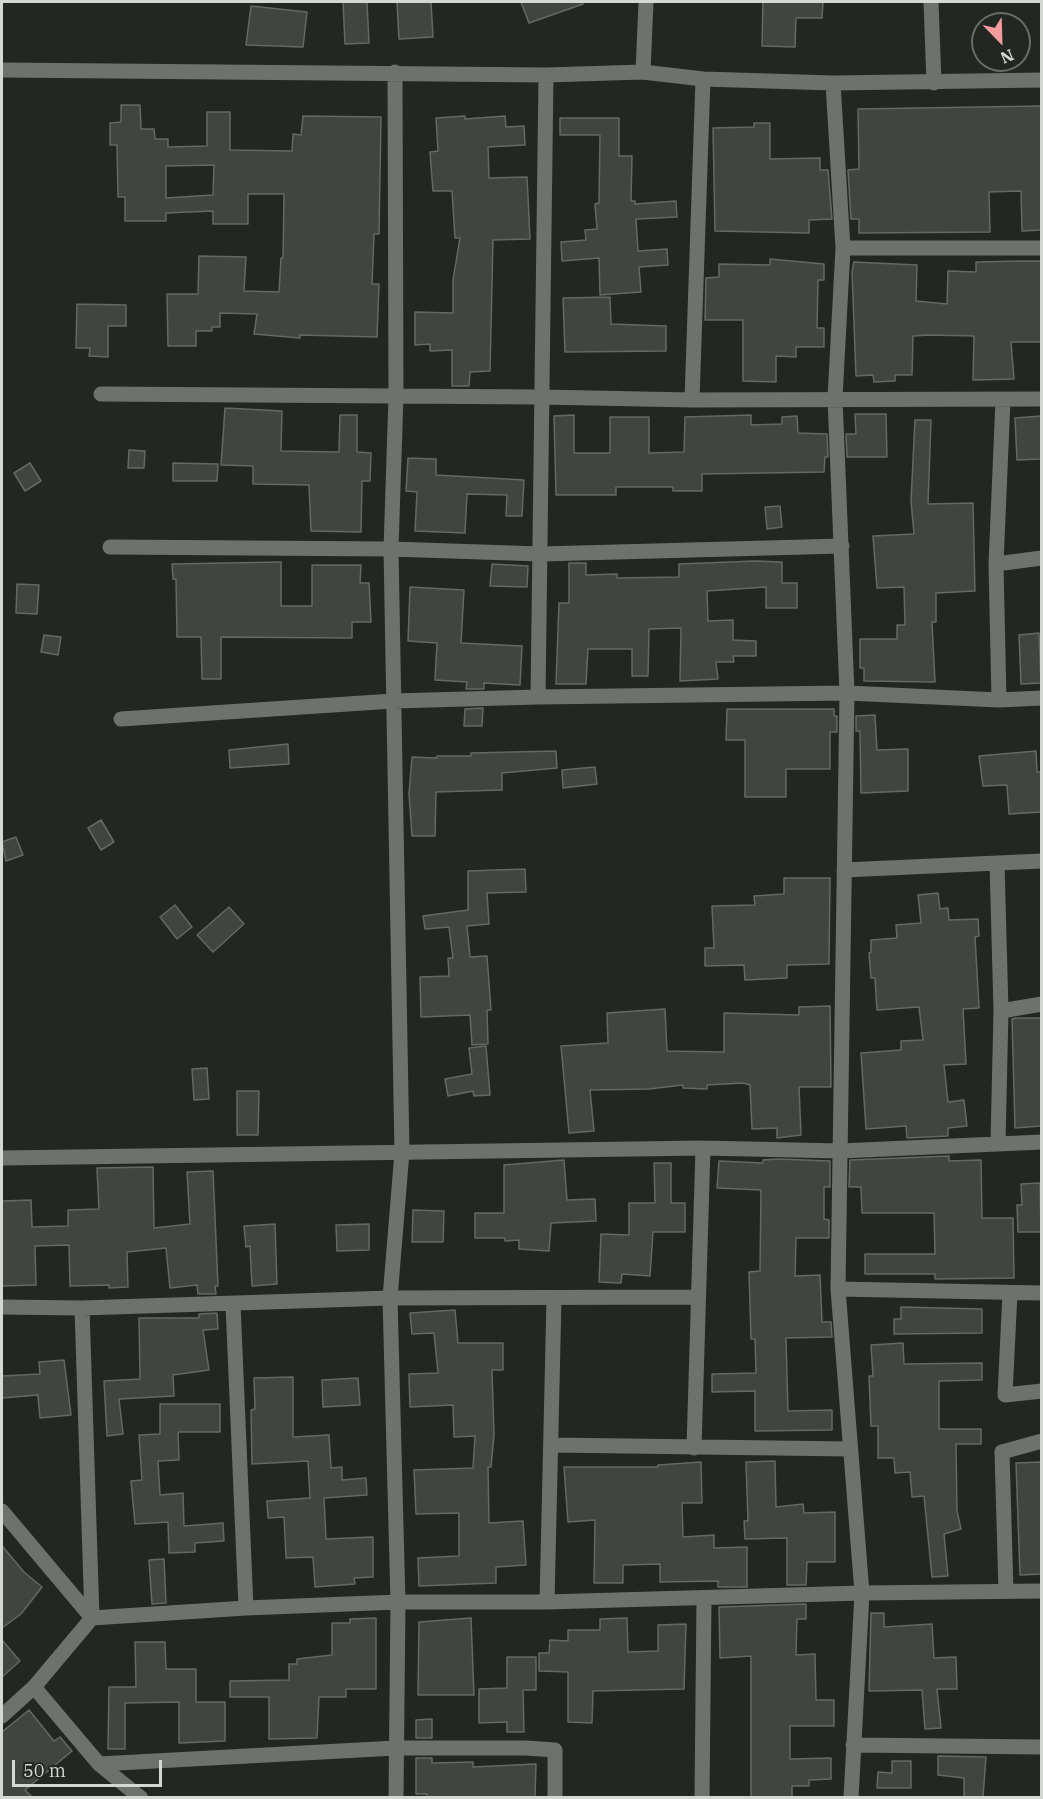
<!DOCTYPE html>
<html>
<head>
<meta charset="utf-8">
<style>
	body { margin:0 }
	#map { position:relative; width:1043px; height:1799px; overflow:hidden; background:#222721; font-family:"IBM Plex Serif",serif }
	canvas { display:block }
	.frame { position:absolute; inset:0; border:3px solid #d4d8d3; pointer-events:none }
	.north { position:absolute; left:971px; top:12px; width:60px; height:60px; box-sizing:border-box; background:#222721; border:2px solid #696e68; border-radius:50%; rotate:157deg; font-size:16px; font-weight:700; line-height:24px; text-align:center; color:#d4d8d3 }
	.north::after { content:''; display:block; margin:auto; width:21px; height:27px; background:#f59b9e; clip-path:polygon(50% 0,100% 100%,50% 72%,0 100%) }
	.scale { position:absolute; left:12px; top:1760px; width:150px; height:27px; box-sizing:border-box; border:3px solid #d4d8d3; border-top:0; padding-left:8px; font-size:18px; line-height:21px; white-space:nowrap; color:#d4d8d3; -webkit-text-stroke:4px #222721; paint-order:stroke }
</style>
</head>
<body>
<div id="map">
<canvas width="1043" height="1799"></canvas>
<div class="frame"></div>
<div class="north">N</div>
<div class="scale">50 m</div>
</div>
<script>
const context = document.querySelector('canvas').getContext('2d');
context.lineJoin = 'round';
function paint(path, color) { context.fillStyle = color; context.fill(path, 'evenodd'); }
const toPath = rows => new Path2D(rows.map(r => 'M' + r).join(''));
function trace(path, color, width, dash) { context.strokeStyle = color; context.lineWidth = width; context.lineCap = dash ? 'butt' : 'round'; context.setLineDash(dash || []); context.stroke(path); }
const building = toPath([
	[343,2,367,2,369,43,345,44,343,2],
	[397,2,431,2,433,37,399,39,397,2],
	[521,2,582,2,583,4,529,23,521,2],
	[763,2,823,2,822,18,796,18,795,47,762,46,763,2],
	[251,6,307,12,303,47,246,45,251,6],
	[121,105,140,105,141,129,154,129,155,139,168,139,168,147,207,146,207,112,230,112,230,150,292,151,293,134,301,135,303,116,381,117,379,234,374,234,372,284,379,284,377,337,300,335,300,338,254,334,257,314,220,313,220,327,212,327,212,331,196,331,196,346,168,346,167,294,198,294,199,256,246,257,244,291,279,292,281,258,283,258,284,194,248,194,248,224,213,224,213,211,166,213,166,221,125,221,125,197,118,197,117,145,110,145,110,123,121,122,121,105],
	[214,165,213,195,166,198,166,166,214,165],
	[1041,106,1041,230,1022,231,1021,191,989,192,990,232,859,233,859,219,851,219,848,170,859,169,858,109,1041,106],
	[465,116,465,119,505,116,506,127,524,126,525,145,488,147,489,178,527,177,530,239,493,240,490,371,470,372,469,386,452,386,452,350,430,351,430,344,415,345,415,312,453,313,453,280,460,238,455,238,452,191,433,191,430,152,438,151,436,118,465,116],
	[560,118,619,118,619,156,632,156,631,201,635,201,635,204,676,201,677,217,636,219,638,251,667,249,668,265,639,267,641,292,600,295,599,258,562,261,561,242,586,240,585,230,597,229,595,204,599,203,600,135,560,135,560,118],
	[754,123,770,123,770,159,820,158,820,170,828,170,832,219,809,220,809,233,715,231,713,128,754,127,754,123],
	[770,259,824,264,824,280,818,280,817,328,824,328,824,347,796,347,796,357,776,356,776,382,743,381,743,320,705,320,706,278,719,277,719,264,770,265,770,259],
	[1019,261,1041,261,1041,342,1011,342,1014,379,973,380,974,336,929,335,913,336,912,375,895,375,895,381,874,382,873,375,856,376,852,272,854,262,917,265,916,301,947,304,948,271,976,272,976,262,1019,261],
	[610,297,611,324,666,326,666,351,565,352,563,298,610,297],
	[77,304,126,305,126,326,108,326,108,357,89,356,90,348,76,348,77,304],
	[225,408,282,411,281,451,339,452,340,415,357,415,357,452,371,453,370,481,362,481,361,532,311,531,309,485,253,484,253,466,221,465,225,408],
	[855,414,886,414,887,457,847,457,846,434,856,434,855,414],
	[574,415,574,453,610,453,610,417,649,417,649,453,684,452,685,417,751,415,751,425,782,424,782,417,797,416,798,433,827,434,828,457,825,457,824,472,702,474,702,491,673,491,673,487,616,487,616,495,556,495,554,416,574,415],
	[1041,416,1041,459,1017,460,1015,418,1041,416],
	[915,420,931,420,928,504,973,503,975,591,936,593,936,622,932,622,935,682,864,681,864,668,860,668,860,639,897,639,897,625,905,625,904,587,877,588,873,536,914,534,911,501,915,420],
	[129,450,145,451,144,468,128,468,129,450],
	[408,458,436,459,436,475,524,480,522,516,506,516,507,495,467,494,465,533,415,531,417,492,406,491,408,458],
	[30,463,41,481,25,491,14,473,30,463],
	[173,463,218,464,217,481,173,481,173,463],
	[780,506,782,527,767,529,765,507,780,506],
	[755,561,782,562,782,583,797,583,797,608,766,608,766,587,707,591,708,621,733,620,733,640,756,641,756,656,733,656,734,662,716,662,718,679,680,681,681,628,649,629,648,676,632,676,632,649,588,649,586,684,556,684,559,603,569,603,569,563,586,563,586,575,617,574,617,578,679,577,679,564,755,561],
	[281,562,281,606,312,606,312,565,361,565,360,583,369,583,371,622,352,622,352,638,221,637,221,679,202,679,201,637,177,637,176,579,173,579,172,564,281,562],
	[492,564,528,566,527,587,490,586,492,564],
	[17,584,39,585,37,614,16,613,17,584],
	[410,587,464,590,461,643,522,646,520,685,484,683,484,689,466,689,467,682,435,680,437,643,408,641,410,587],
	[1039,633,1041,683,1021,684,1019,635,1039,633],
	[44,635,61,637,58,655,41,652,44,635],
	[483,708,482,726,464,726,465,709,483,708],
	[727,709,834,709,834,716,837,716,837,732,830,732,830,769,786,769,786,797,745,797,745,740,726,740,727,709],
	[875,715,877,750,908,749,908,791,861,793,860,731,856,731,856,716,875,715],
	[288,744,289,764,230,768,229,750,288,744],
	[556,751,557,768,502,773,502,790,436,792,435,836,412,836,409,794,412,757,437,758,437,756,471,756,471,753,556,751],
	[1036,751,1037,772,1041,772,1041,812,1009,814,1007,785,983,786,979,756,1036,751],
	[595,767,597,784,563,788,562,770,595,767],
	[101,820,114,842,101,850,88,828,101,820],
	[16,837,23,855,6,861,2,842,16,837],
	[525,869,526,892,487,893,489,924,467,926,470,957,487,956,491,1010,487,1010,488,1044,472,1045,470,1015,421,1017,420,977,449,976,448,958,453,958,449,927,425,929,423,916,468,910,468,871,525,869],
	[784,878,830,878,829,964,787,965,787,978,745,980,744,965,705,966,705,948,714,948,712,906,755,905,754,896,784,894,784,878],
	[938,893,940,909,948,908,949,920,978,919,979,936,975,937,979,1008,963,1009,966,1064,944,1065,948,1102,964,1100,967,1126,948,1128,948,1136,907,1138,906,1126,866,1129,861,1053,901,1050,901,1041,923,1040,919,1007,877,1010,875,978,871,978,869,953,871,952,871,940,897,938,896,925,921,923,918,895,938,893],
	[175,905,192,927,177,939,160,917,175,905],
	[229,907,244,924,213,952,197,935,229,907],
	[830,1006,831,1087,799,1087,801,1135,777,1138,777,1128,752,1129,750,1085,743,1083,707,1085,707,1089,683,1088,683,1085,649,1089,590,1090,594,1131,569,1133,561,1046,608,1043,607,1013,665,1009,667,1051,724,1052,724,1013,799,1015,799,1007,830,1006],
	[1016,1018,1041,1018,1041,1126,1015,1128,1012,1019,1016,1018],
	[486,1046,490,1095,474,1096,473,1091,448,1096,445,1079,472,1074,469,1048,486,1046],
	[207,1068,209,1099,194,1100,192,1069,207,1068],
	[237,1091,259,1091,258,1135,237,1135,237,1091],
	[949,1156,949,1161,981,1160,982,1218,1013,1218,1014,1278,935,1279,935,1274,865,1274,865,1254,935,1254,934,1213,862,1213,861,1187,849,1187,850,1160,949,1156],
	[778,1159,830,1161,830,1187,824,1187,824,1219,829,1220,829,1238,796,1238,795,1276,820,1275,822,1322,831,1322,832,1337,786,1338,788,1411,832,1410,832,1430,755,1431,755,1391,712,1392,712,1374,756,1373,755,1339,751,1339,749,1272,760,1271,761,1190,717,1188,719,1161,763,1163,763,1160,778,1159],
	[564,1160,567,1200,595,1199,596,1221,551,1223,549,1251,519,1249,519,1240,505,1241,505,1238,475,1238,475,1213,504,1213,504,1165,564,1160],
	[654,1163,671,1163,671,1203,685,1203,685,1232,653,1232,650,1276,622,1274,621,1283,599,1282,601,1234,629,1235,629,1203,655,1203,654,1163],
	[153,1167,154,1228,190,1224,187,1172,213,1171,218,1286,215,1286,216,1294,198,1294,197,1285,170,1288,166,1248,127,1252,128,1287,109,1288,109,1285,70,1286,69,1245,35,1246,36,1285,2,1286,2,1201,31,1200,32,1227,68,1226,68,1210,99,1209,97,1168,153,1167],
	[1040,1183,1041,1232,1018,1232,1017,1205,1022,1205,1021,1184,1040,1183],
	[413,1210,444,1211,443,1242,412,1242,413,1210],
	[275,1224,277,1284,252,1286,250,1246,246,1247,244,1226,275,1224],
	[369,1224,369,1250,337,1251,336,1225,369,1224],
	[901,1307,982,1309,982,1333,894,1334,894,1319,901,1319,901,1307],
	[455,1310,458,1343,503,1343,503,1370,492,1370,494,1435,491,1467,488,1467,489,1523,523,1521,526,1565,496,1567,496,1583,419,1586,418,1558,459,1556,459,1513,416,1514,414,1470,473,1468,475,1436,454,1437,453,1405,410,1407,409,1374,438,1373,434,1333,412,1334,410,1313,455,1310],
	[217,1313,218,1329,203,1330,209,1370,173,1375,174,1396,119,1399,123,1434,107,1436,104,1381,140,1379,139,1318,199,1318,199,1314,217,1313],
	[903,1343,904,1364,982,1363,982,1380,939,1381,939,1429,981,1429,981,1444,956,1444,957,1511,961,1529,944,1534,948,1576,932,1577,924,1496,912,1497,910,1472,895,1473,894,1458,878,1458,878,1426,871,1426,869,1376,873,1376,871,1345,903,1343],
	[64,1360,71,1415,40,1418,38,1395,2,1398,2,1376,40,1374,39,1362,64,1360],
	[293,1377,293,1437,329,1435,331,1468,342,1467,342,1480,366,1478,367,1495,324,1498,326,1539,373,1537,373,1577,354,1578,355,1584,315,1587,313,1557,286,1558,284,1517,268,1518,267,1501,310,1498,308,1461,252,1464,251,1410,255,1409,254,1378,293,1377],
	[358,1378,360,1405,323,1407,322,1380,358,1378],
	[160,1404,220,1404,220,1432,178,1432,179,1460,158,1461,160,1495,183,1493,184,1526,223,1523,224,1541,195,1543,195,1552,169,1553,168,1522,135,1524,131,1481,142,1480,139,1435,160,1434,160,1404],
	[775,1461,776,1507,803,1504,804,1513,835,1512,835,1562,807,1562,806,1585,787,1585,787,1538,745,1539,744,1521,748,1521,746,1462,775,1461],
	[701,1462,702,1503,682,1503,683,1537,714,1535,714,1548,747,1547,747,1587,718,1587,718,1581,660,1582,660,1564,623,1565,623,1583,594,1583,595,1520,568,1522,564,1467,658,1467,658,1465,701,1462],
	[1041,1462,1041,1574,1020,1575,1016,1463,1041,1462],
	[2,1546,24,1572,42,1587,21,1614,2,1628,2,1546],
	[164,1559,166,1603,152,1604,149,1560,164,1559],
	[806,1604,806,1619,797,1619,796,1655,815,1654,816,1700,834,1700,834,1726,790,1726,790,1759,831,1758,831,1779,809,1780,809,1786,792,1786,792,1797,751,1797,751,1656,720,1658,719,1607,806,1604],
	[871,1613,884,1613,884,1627,932,1624,934,1658,956,1657,957,1689,937,1689,941,1728,925,1729,922,1690,869,1691,871,1613],
	[376,1618,376,1689,346,1689,346,1697,319,1697,317,1738,269,1739,269,1697,230,1697,230,1681,289,1680,289,1664,297,1664,297,1659,332,1655,332,1623,350,1623,350,1619,376,1618],
	[471,1618,474,1695,418,1695,419,1622,471,1618],
	[627,1618,628,1652,658,1651,658,1625,686,1624,684,1689,593,1691,592,1723,568,1722,568,1672,539,1671,539,1653,549,1653,550,1640,568,1641,568,1630,600,1630,600,1619,627,1618],
	[2,1640,20,1661,2,1677,2,1640],
	[135,1642,165,1642,166,1669,196,1669,196,1702,225,1702,225,1741,179,1743,179,1702,125,1703,125,1749,108,1749,109,1687,136,1687,135,1642],
	[507,1657,536,1657,536,1690,523,1690,524,1732,507,1732,507,1722,479,1723,479,1689,507,1688,507,1657],
	[29,1710,54,1741,60,1737,72,1751,25,1790,32,1797,2,1797,2,1732,29,1710],
	[432,1719,432,1738,416,1738,416,1720,432,1719],
	[938,1756,986,1757,983,1797,964,1797,964,1778,938,1775,938,1756],
	[416,1758,432,1758,432,1763,473,1762,473,1767,536,1764,535,1797,427,1797,427,1794,416,1794,416,1758],
	[892,1761,911,1761,911,1788,877,1788,878,1772,892,1773,892,1761]
]);
paint(building, '#40453f');
trace(building, '#646a63', 1.5);
trace(toPath([
	[931,2,934,83],
	[4,70,546,75,643,72,703,79,833,83,1042,80],
	[395,72,396,396,391,549,402,1152,390,1298,398,1602,396,1798],
	[643,72,646,2],
	[833,83,843,248,835,398,847,693,838,1289,862,1593,851,1798],
	[843,248,1042,248],
	[101,394,541,397,692,400,1042,399],
	[692,400,703,79],
	[110,547,391,549,541,554,842,546],
	[996,564,1042,558],
	[538,697,546,75],
	[999,700,996,564,1003,400],
	[121,719,393,701,538,697,847,693,999,700,1042,698],
	[997,863,1001,1011,998,1142],
	[844,870,1042,861],
	[1001,1011,1042,1004],
	[2,1158,703,1148,840,1151,1042,1142],
	[838,1289,1042,1293],
	[1010,1293,1005,1395,1042,1391],
	[233,1304,246,1608],
	[2,1307,82,1308,390,1298,698,1297],
	[82,1308,92,1618],
	[552,1445,850,1449],
	[694,1448,703,1148],
	[2,1511,92,1618],
	[1006,1591,1002,1452,1042,1441],
	[547,1602,554,1299],
	[34,1687,92,1618,246,1608,398,1602,547,1602,862,1593,1042,1591],
	[2,1716,34,1687,99,1764,141,1798],
	[853,1745,1042,1747],
	[99,1764,396,1748,526,1748,555,1750,555,1798],
	[702,1798,704,1599]
]), '#6d736c', 15);
</script>
</body>
</html>
